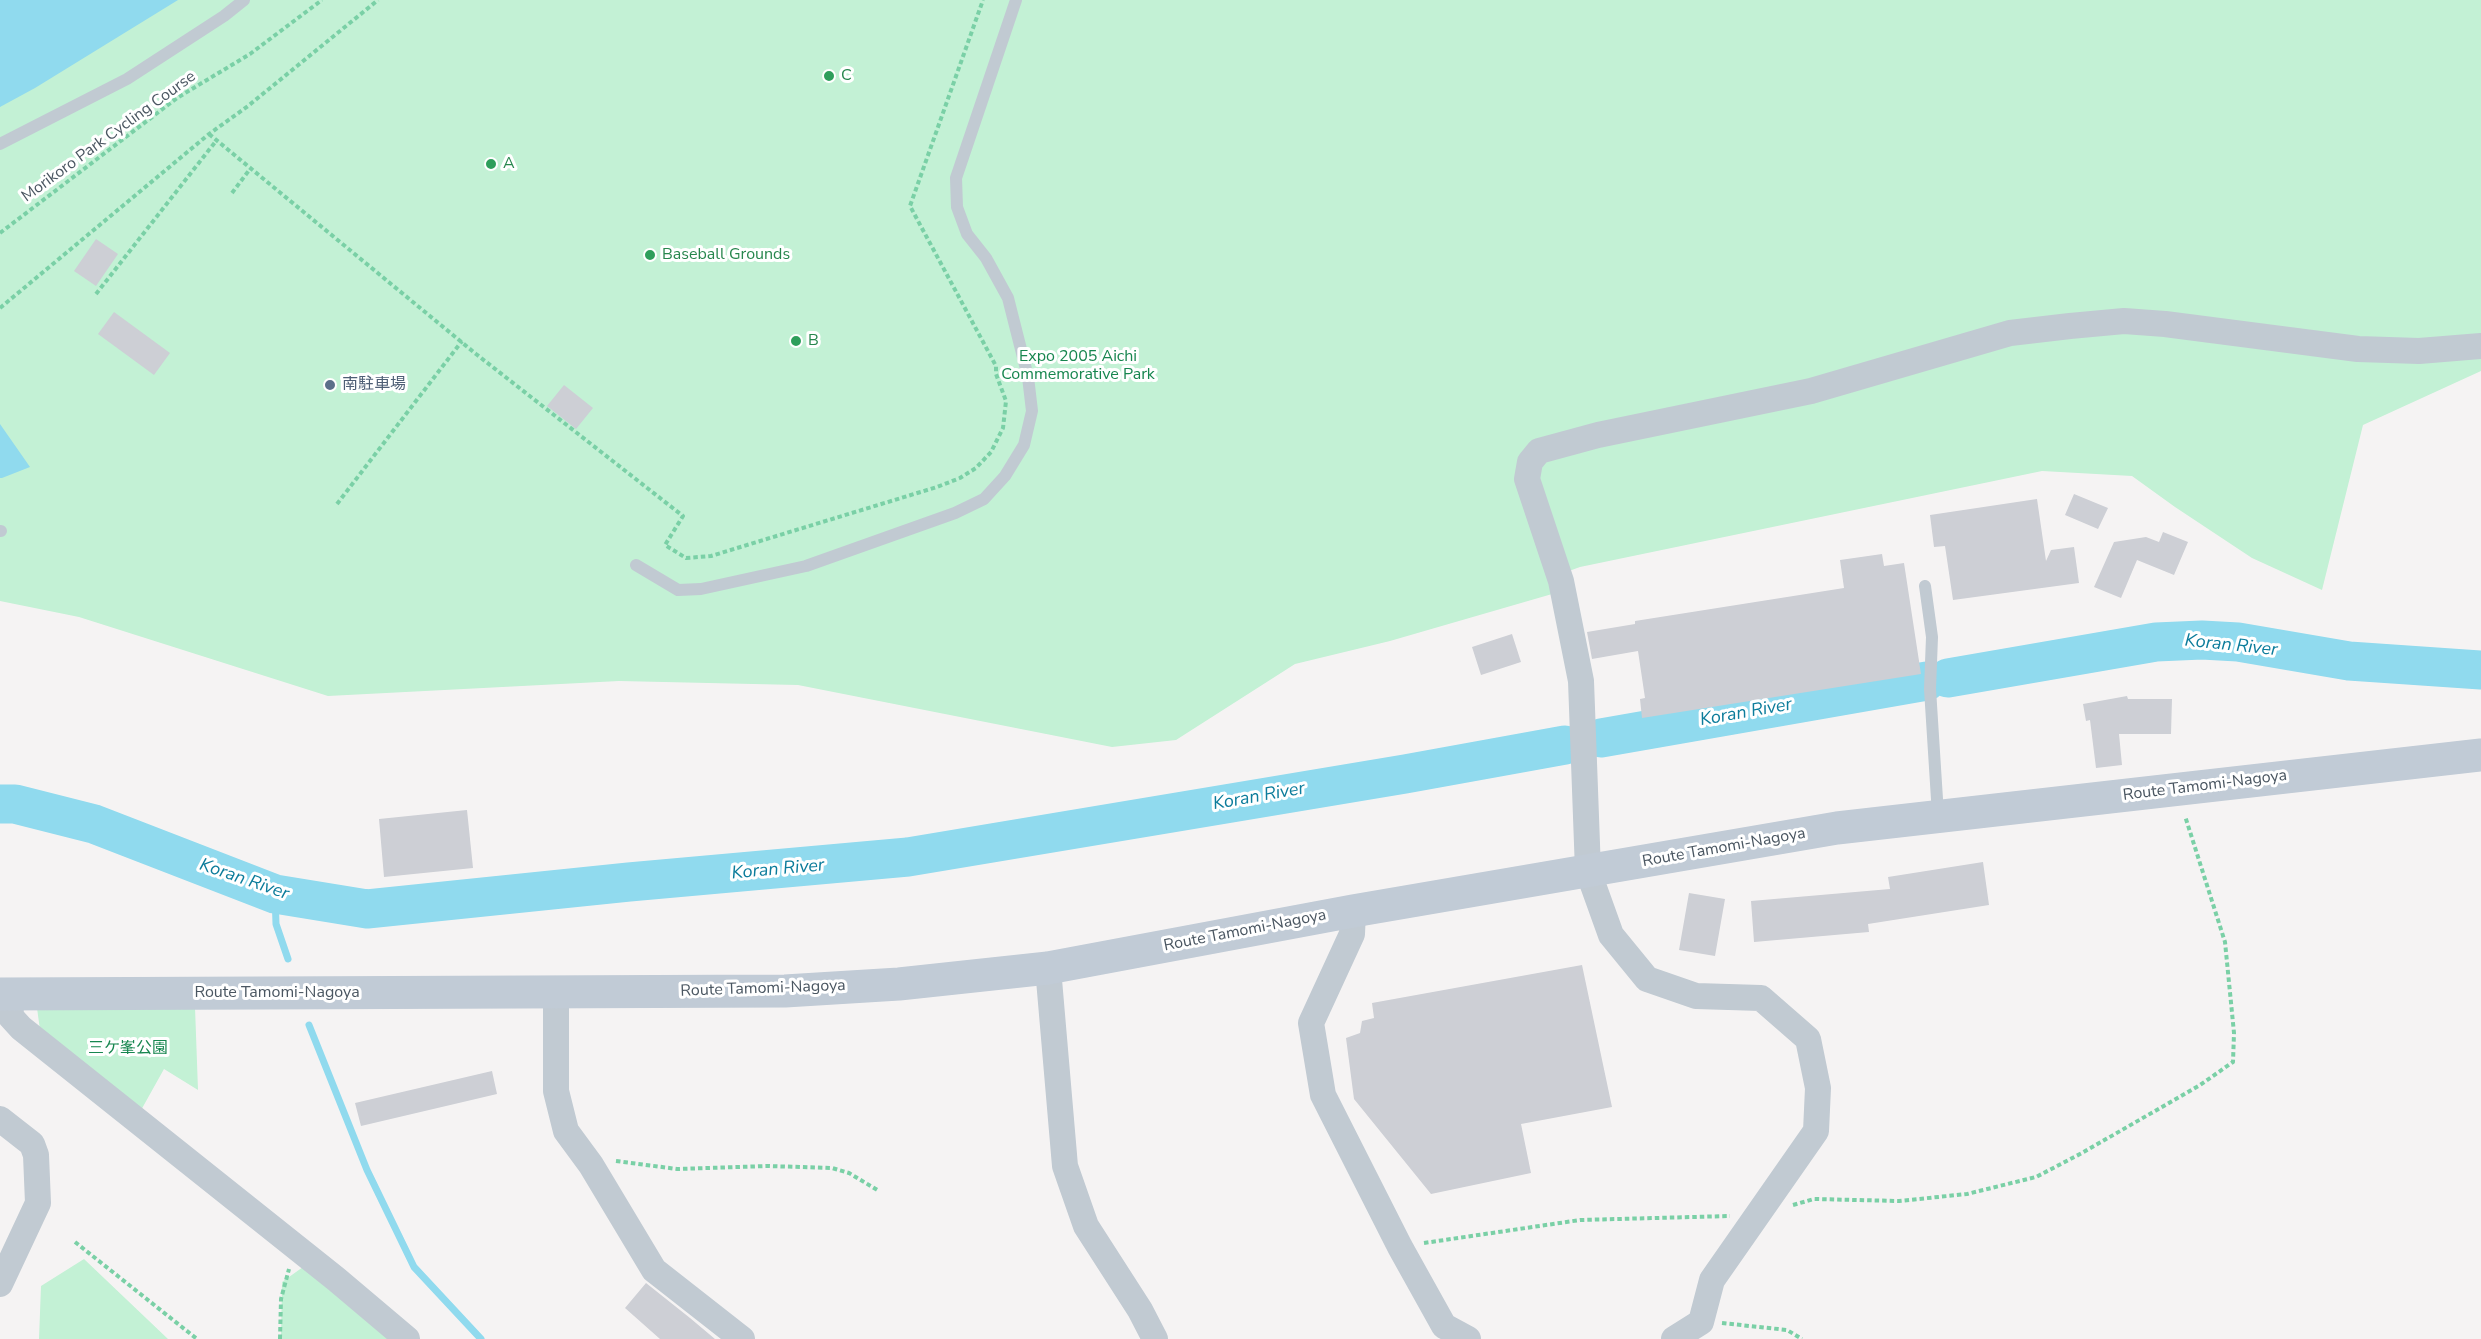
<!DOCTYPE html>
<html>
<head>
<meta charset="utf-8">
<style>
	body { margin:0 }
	canvas { display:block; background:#f5f3f3 }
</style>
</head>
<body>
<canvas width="2481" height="1339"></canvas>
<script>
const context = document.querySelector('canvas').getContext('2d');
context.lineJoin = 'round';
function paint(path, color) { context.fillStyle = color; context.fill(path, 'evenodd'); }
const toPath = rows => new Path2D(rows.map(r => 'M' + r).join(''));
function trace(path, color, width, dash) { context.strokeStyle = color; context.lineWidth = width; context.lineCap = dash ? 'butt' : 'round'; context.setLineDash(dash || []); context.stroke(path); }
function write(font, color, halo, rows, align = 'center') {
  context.font = font + ' "Nunito Sans","Noto Sans JP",sans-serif'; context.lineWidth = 6; context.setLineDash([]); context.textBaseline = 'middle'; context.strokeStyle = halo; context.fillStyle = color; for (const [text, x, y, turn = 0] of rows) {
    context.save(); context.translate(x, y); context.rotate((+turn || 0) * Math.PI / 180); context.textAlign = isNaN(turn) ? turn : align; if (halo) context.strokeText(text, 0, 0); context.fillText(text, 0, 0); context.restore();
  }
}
paint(toPath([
	[0,0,2481,0,2481,371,2363,425,2322,590,2252,558,2175,507,2132,476,2042,471,1580,567,1555,576,1559,592,1390,641,1295,664,1176,740,1112,747,798,685,619,681,328,696,79,617,0,601],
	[195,1007,198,1090,164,1069,140,1112,40,1030,37,1008],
	[84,1259,168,1339,39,1339,41,1286],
	[303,1267,392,1339,281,1339,282,1282]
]), '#c3f1d5');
paint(toPath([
	[0,0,178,0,35,88,0,107],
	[0,424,30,467,2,478,0,478]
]), '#90daee');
trace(toPath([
	[275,894,276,924,288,959],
	[309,1025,367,1170,414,1267,481,1339]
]), '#90daee', 7);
trace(toPath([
	[1948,678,2156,642,2202,640,2238,642,2349,661,2481,670],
	[1601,738,1927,681],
	[0,804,15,804,94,824,275,894,367,909,629,882,908,857,1405,774,1565,745]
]), '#90daee', 39);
paint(toPath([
	[96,239,118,254,96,286,74,271],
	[114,312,170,353,154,375,98,334],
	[564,385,593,408,576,429,547,406],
	[2074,494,2108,508,2098,529,2065,515],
	[2037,499,2046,561,2051,550,2074,547,2079,583,1953,600,1945,546,1934,547,1930,515],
	[2163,532,2188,542,2174,575,2137,560,2121,598,2094,587,2114,542,2146,537,2159,542],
	[1882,554,1884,566,1904,563,1921,674,1642,718,1640,699,1645,698,1638,651,1592,659,1587,632,1635,624,1635,621,1844,588,1840,560],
	[1512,634,1521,662,1481,675,1472,647],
	[2127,696,2128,699,2172,699,2171,734,2119,734,2122,765,2096,768,2090,720,2086,721,2083,704],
	[467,810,473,868,384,877,379,819],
	[1983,862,1989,905,1868,924,1869,932,1754,942,1751,901,1890,889,1888,877],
	[1689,893,1725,899,1715,956,1679,950],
	[1582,965,1612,1107,1521,1124,1531,1173,1431,1194,1354,1099,1346,1038,1360,1033,1362,1021,1374,1018,1372,1003],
	[492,1071,497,1094,361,1126,355,1103],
	[646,1283,690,1318,715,1339,660,1339,625,1308]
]), '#cdcfd5');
trace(toPath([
	[209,134,476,354,683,516,665,545,686,558,711,556,937,487,960,478,976,468,991,452,1003,428,1006,401,996,374,996,366,910,206,983,0],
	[232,193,250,169],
	[0,233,177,98,250,54,322,0],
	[96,294,216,141],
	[0,308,209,134,248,106,378,0],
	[337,504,462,341],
	[616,1161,677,1169,768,1166,832,1168,849,1173,879,1191],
	[1793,1205,1814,1199,1899,1201,1967,1194,2036,1177,2082,1153,2200,1085,2233,1062,2234,1033,2225,942,2185,816],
	[75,1242,197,1339],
	[1424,1243,1580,1220,1730,1216],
	[1722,1323,1787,1330,1802,1339],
	[280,1339,281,1299,289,1269]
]), '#7ad0a6', 4, [4.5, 3]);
trace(toPath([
	[0,144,127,79,224,16,244,0],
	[0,531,1,531],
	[636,565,678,590,701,589,806,566,955,513,984,499,1005,476,1024,445,1032,411,1028,377,1008,298,986,258,967,234,957,207,956,178,1016,0],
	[1925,586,1932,637,1930,689,1938,815]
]), '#c1cad2', 12);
trace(toPath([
	[1353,911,1352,934,1311,1023,1323,1095,1400,1247,1444,1326,1468,1339],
	[1048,968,1065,1166,1086,1226,1140,1310,1155,1339],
	[556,992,556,1091,566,1131,591,1165,654,1270,742,1339],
	[10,993,11,1017,21,1028,336,1279,407,1339],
	[0,1119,32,1144,36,1155,38,1203,0,1284],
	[1674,1339,1701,1322,1712,1280,1816,1131,1818,1088,1808,1039,1761,998,1696,996,1647,979,1611,935,1588,871,1581,681,1561,581,1527,479,1530,462,1539,451,1598,435,1811,391,2010,333,2070,326,2124,321,2165,324,2358,349,2419,351,2481,346]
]), '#c1cad2', 26);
trace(toPath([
	[0,994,785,991,899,984,1048,968,1353,911,1837,828,2481,755]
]), '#c1cbd6', 33);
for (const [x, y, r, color] of [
	[829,76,6,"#2e9e5b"],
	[491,164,6,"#2e9e5b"],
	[650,255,6,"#2e9e5b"],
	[796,341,6,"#2e9e5b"],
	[330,385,6,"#5c6f8a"]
]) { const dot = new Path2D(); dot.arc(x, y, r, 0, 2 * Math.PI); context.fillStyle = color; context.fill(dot); trace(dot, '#fff', 2); }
write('16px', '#27864d', '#fff', [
	["C",841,76],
	["A",503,164],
	["Baseball Grounds",662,255],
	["B",808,341]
], 'left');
write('16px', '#4a5661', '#fff', [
	["Morikoro Park Cycling Course",109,137,-36],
	["Route Tamomi-Nagoya",2205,786,-7],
	["Route Tamomi-Nagoya",1724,848,-10],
	["Route Tamomi-Nagoya",1245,931,-11],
	["Route Tamomi-Nagoya",763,989,-2],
	["Route Tamomi-Nagoya",277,993]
]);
write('16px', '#17864f', '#fff', [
	["Expo 2005 Aichi",1078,357],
	["Commemorative Park",1078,375],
	["三ケ峯公園",128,1049]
]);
write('16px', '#4e5e75', '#fff', [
	["南駐車場",342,385]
], 'left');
write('italic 18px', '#0c7c9b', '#fff', [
	["Koran River",2231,646,6],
	["Koran River",1746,713,-10],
	["Koran River",1259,797,-10],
	["Koran River",778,870,-5],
	["Koran River",244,880,19]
]);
</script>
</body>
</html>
